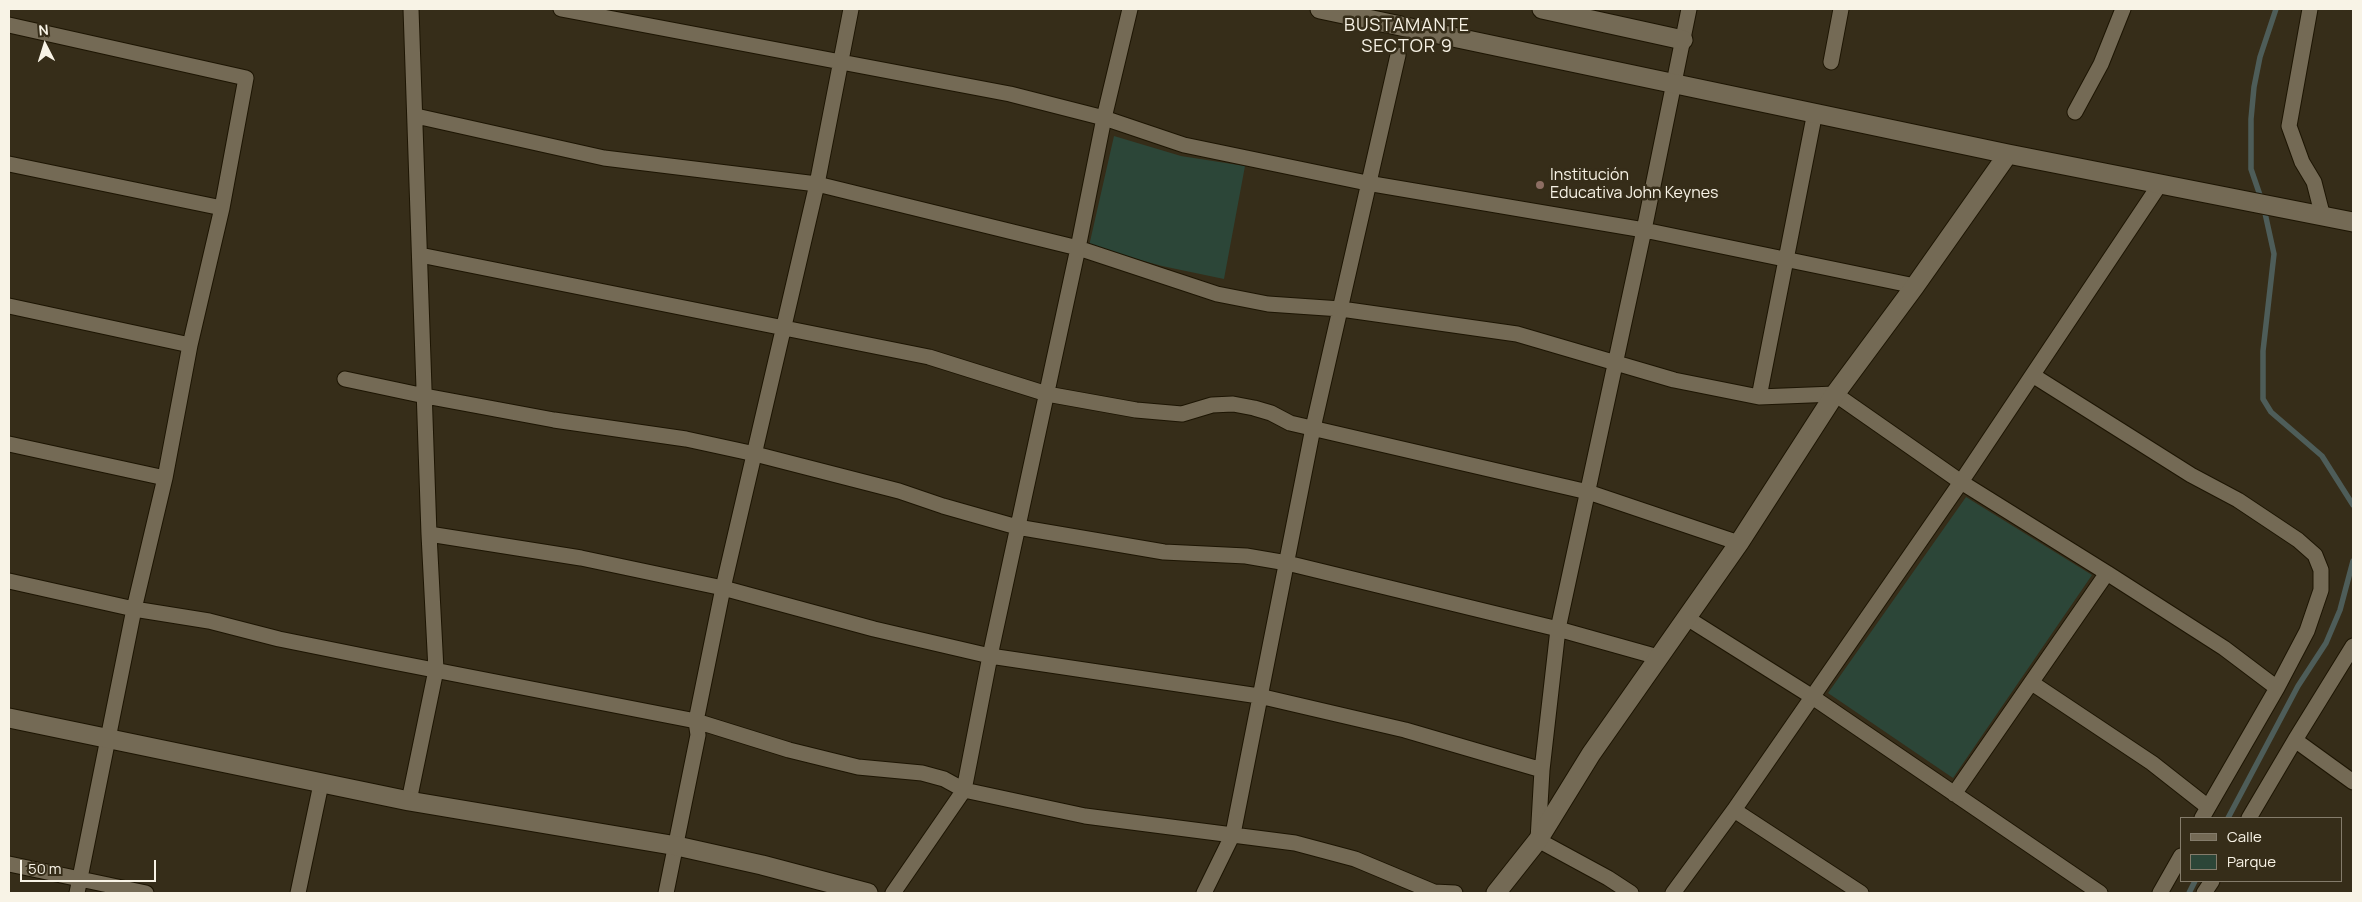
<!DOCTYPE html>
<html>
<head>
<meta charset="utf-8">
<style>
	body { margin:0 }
	#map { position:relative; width:2362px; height:902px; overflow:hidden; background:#362d19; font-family:Manrope,sans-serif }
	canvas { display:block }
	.frame { position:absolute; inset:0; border:10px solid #f8f3e6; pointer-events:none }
	.legend { position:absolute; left:2180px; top:817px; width:162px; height:65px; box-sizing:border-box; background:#362d19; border:1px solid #847c6b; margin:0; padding:6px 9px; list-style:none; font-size:15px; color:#f8f3e6 }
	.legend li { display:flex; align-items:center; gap:10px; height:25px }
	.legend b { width:25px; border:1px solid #847c6b }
	.north { position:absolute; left:20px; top:20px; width:50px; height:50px; -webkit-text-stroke:4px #362d19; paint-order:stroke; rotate:355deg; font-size:14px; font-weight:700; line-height:20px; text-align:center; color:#f8f3e6 }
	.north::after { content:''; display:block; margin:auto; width:18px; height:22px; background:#f8f3e6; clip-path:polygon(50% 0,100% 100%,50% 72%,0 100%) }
	.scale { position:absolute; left:20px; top:860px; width:136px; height:22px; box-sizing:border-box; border:2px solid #f8f3e6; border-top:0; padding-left:6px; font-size:15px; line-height:18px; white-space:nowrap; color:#f8f3e6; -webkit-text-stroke:4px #362d19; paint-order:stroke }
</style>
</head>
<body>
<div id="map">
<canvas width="2362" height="902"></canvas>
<div class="frame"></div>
<ul class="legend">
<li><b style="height:6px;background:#746a55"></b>Calle</li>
<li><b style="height:14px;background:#2c4638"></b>Parque</li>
</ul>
<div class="north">N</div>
<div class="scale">50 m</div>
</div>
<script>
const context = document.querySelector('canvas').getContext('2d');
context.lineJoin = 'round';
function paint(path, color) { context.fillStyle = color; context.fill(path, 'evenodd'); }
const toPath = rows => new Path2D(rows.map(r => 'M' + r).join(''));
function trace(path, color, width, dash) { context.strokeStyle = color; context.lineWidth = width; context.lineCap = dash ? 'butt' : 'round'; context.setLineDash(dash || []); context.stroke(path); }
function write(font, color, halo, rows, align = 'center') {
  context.font = font + ' Manrope,sans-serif'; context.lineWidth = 5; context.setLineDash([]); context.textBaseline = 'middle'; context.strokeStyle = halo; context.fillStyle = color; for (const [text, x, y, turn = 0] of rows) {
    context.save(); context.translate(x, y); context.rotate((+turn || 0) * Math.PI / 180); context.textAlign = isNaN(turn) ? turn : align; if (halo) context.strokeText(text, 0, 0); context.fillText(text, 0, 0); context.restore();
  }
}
paint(toPath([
	[1114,136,1181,156,1245,166,1224,279,1162,266,1089,246],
	[1966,497,2092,575,1953,778,1828,693]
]), '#2c4638');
trace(toPath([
	[2276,9,2260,57,2254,87,2251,119,2251,169,2263,204,2274,254,2263,351,2263,399,2271,412,2322,456,2353,505],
	[2228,818,2298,686,2326,643,2340,610,2353,561],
	[2189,893,2195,881]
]), '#4e5d59', 5.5);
const minor = toPath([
	[561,9,1010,94,1104,118,1184,145,1367,183,1644,230,1915,286],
	[2310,9,2289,126,2302,162,2314,182,2323,217],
	[9,25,246,78,222,208,190,345,165,478,134,609,77,893],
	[1831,62,1841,9],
	[2075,112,2101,64,2123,9],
	[416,116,604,158,817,184,1078,248,1217,294,1268,304,1341,309,1517,334,1674,380,1759,397,1835,394,1961,482,2107,573,1954,794],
	[9,164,222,208],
	[420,255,929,357,1047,394,1136,410,1182,414,1212,405,1233,404,1254,408,1271,413,1290,423,1588,492,1739,543],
	[9,306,190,345],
	[2034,376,2191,475,2238,500,2298,540,2315,555,2321,570,2321,590,2307,631,2277,688,2202,818],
	[345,379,425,396,554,420,686,439,755,454,899,491,943,506,1017,527,1164,552,1246,556,1287,563,1558,629,1658,657],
	[1759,397,1815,112],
	[9,444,165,478],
	[429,534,581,558,723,588,874,629,990,656,1259,696,1405,730,1542,770],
	[2107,573,2224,648,2277,688],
	[9,581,134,609,209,621,279,639,383,660,696,721,789,750,858,767,922,773,944,779,964,790,1085,816,1295,843,1355,859,1434,892,1455,893],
	[1687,618,1811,696,2100,893],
	[2032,683,2152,763,2208,807],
	[2295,740,2353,646],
	[409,801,436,670,429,534,411,9],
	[1734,810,1861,893],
	[2249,818,2295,740,2353,782],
	[9,864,146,893],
	[298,893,321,784],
	[666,893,698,735,696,721,723,588,817,184,851,9],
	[893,893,964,790,990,656,1078,248,1104,118,1130,9],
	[1204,893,1233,834,1313,428,1398,55],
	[1631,893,1608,878,1538,840,1542,770,1558,629,1644,230,1689,9],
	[1673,893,1734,810,1961,482,2160,184],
	[2160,893,2181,856],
	[2204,893,2212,881]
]);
const tertiary = toPath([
	[1320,9,2008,154,2353,222],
	[1542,9,1683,40],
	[9,718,409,801,677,846,762,865,868,893],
	[1496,893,1538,840,1591,754,1739,543,1835,394,1915,286,2008,154]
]);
trace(minor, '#1d1503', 17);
trace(tertiary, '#1d1503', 21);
trace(minor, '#746a55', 15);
trace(tertiary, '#746a55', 19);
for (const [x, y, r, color] of [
	[1540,185,5,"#8d6e63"]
]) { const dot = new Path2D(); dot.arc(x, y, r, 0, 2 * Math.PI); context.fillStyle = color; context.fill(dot); trace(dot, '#362d19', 2); }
write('16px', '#f8f3e6', '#362d19', [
	["Institución",1550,176],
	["Educativa John Keynes",1550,194]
], 'left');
context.letterSpacing = '1px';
write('18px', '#f8f3e6', '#362d19', [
	["BUSTAMANTE",1407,26],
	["SECTOR 9",1407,47]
]);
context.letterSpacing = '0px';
</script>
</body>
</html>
